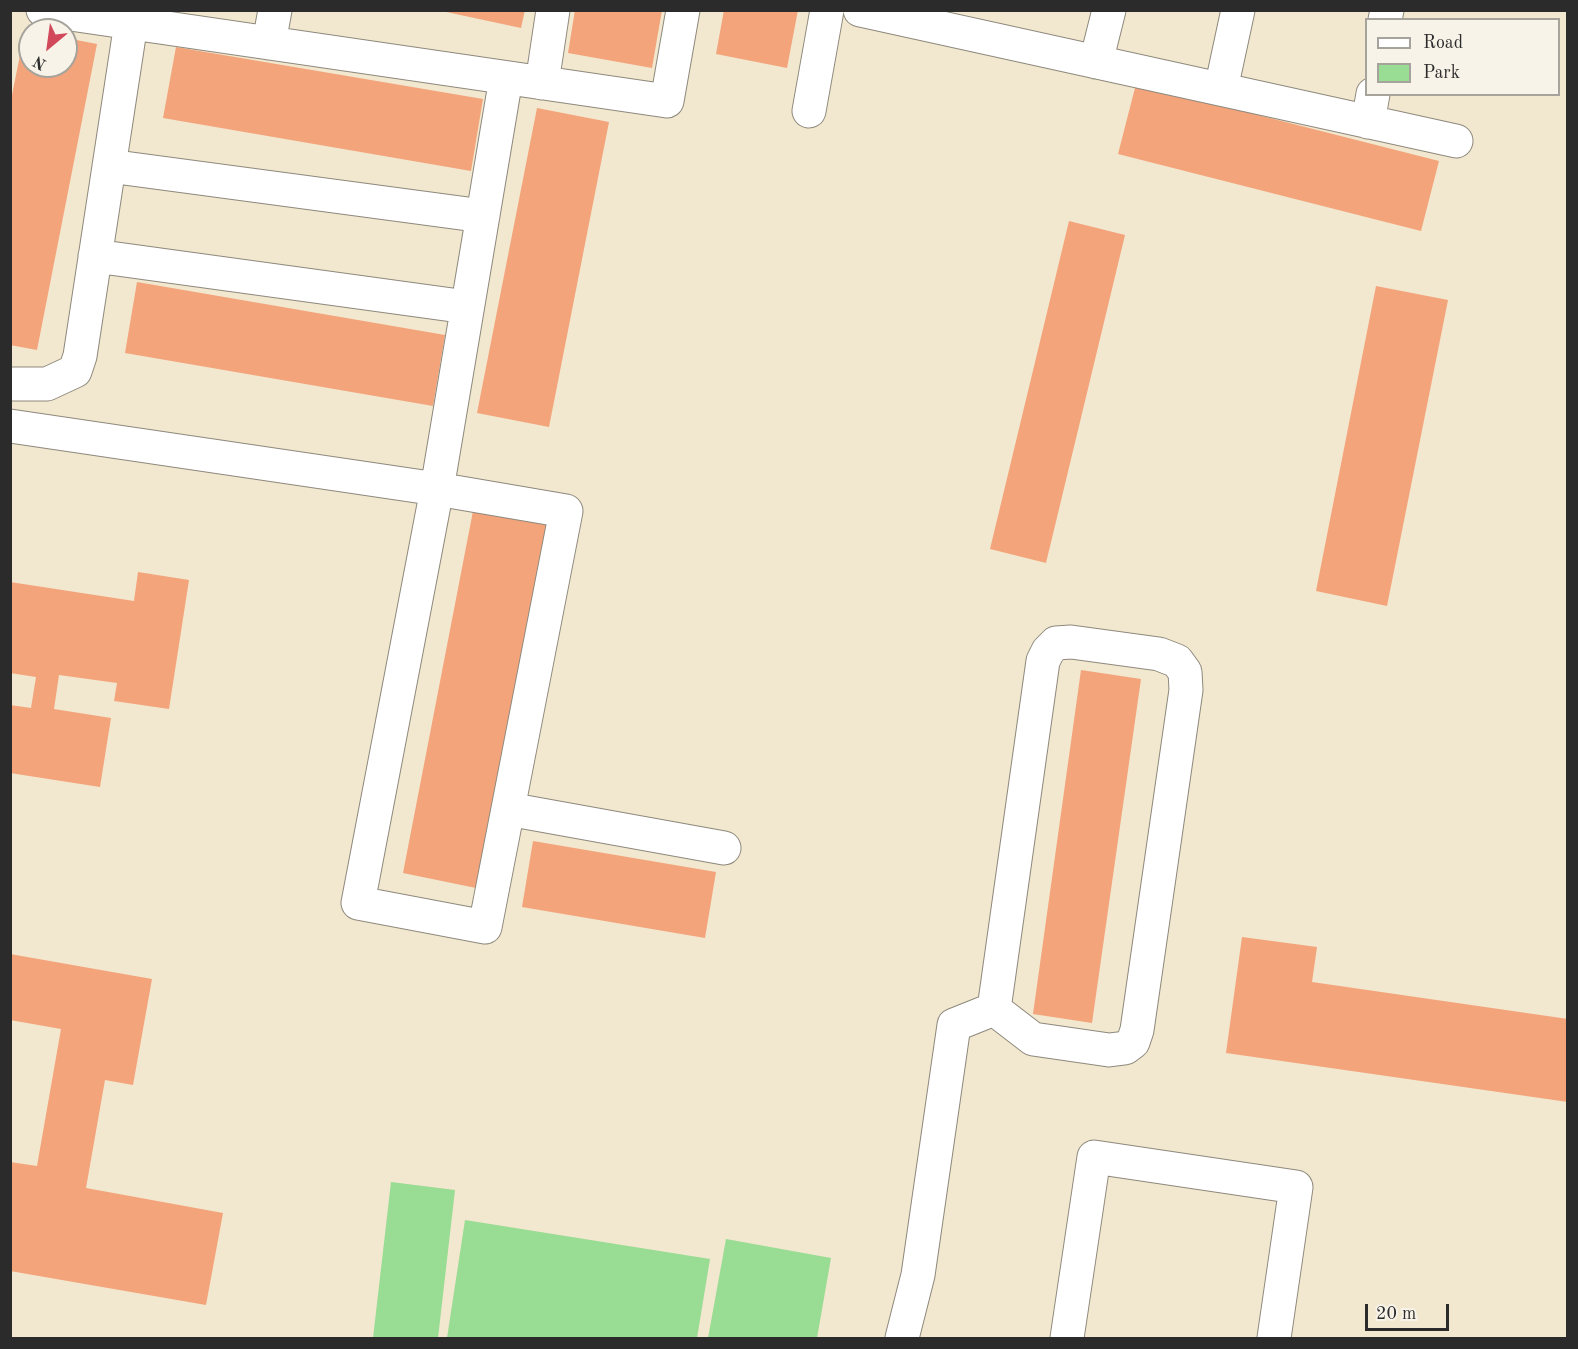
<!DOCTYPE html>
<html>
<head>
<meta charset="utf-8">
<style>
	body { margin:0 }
	#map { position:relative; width:1578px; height:1349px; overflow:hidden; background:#f2e7cf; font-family:"Old Standard TT",serif }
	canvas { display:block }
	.frame { position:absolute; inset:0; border:12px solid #2b2b2b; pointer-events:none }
	.legend { position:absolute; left:1365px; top:18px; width:195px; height:78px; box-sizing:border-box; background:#f7f3e8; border:2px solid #a5a39c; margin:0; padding:8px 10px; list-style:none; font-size:18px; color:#2b2b2b }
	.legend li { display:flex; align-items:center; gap:12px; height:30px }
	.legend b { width:30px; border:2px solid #a5a39c }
	.north { position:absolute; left:18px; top:18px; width:60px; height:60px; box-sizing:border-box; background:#f7f3e8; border:2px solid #a5a39c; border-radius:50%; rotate:209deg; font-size:16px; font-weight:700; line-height:24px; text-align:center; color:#2b2b2b }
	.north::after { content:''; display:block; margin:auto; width:21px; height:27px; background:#d1495b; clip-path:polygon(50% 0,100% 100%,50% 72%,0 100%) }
	.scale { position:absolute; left:1365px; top:1304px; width:84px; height:27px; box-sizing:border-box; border:3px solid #2b2b2b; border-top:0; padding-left:8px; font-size:18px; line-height:21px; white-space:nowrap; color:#2b2b2b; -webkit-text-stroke:4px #f7f3e8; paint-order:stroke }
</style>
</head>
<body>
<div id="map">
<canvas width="1578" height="1349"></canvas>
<div class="frame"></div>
<ul class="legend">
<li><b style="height:8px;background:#fff"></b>Road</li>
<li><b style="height:16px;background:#99dc94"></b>Park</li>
</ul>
<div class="north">N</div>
<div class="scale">20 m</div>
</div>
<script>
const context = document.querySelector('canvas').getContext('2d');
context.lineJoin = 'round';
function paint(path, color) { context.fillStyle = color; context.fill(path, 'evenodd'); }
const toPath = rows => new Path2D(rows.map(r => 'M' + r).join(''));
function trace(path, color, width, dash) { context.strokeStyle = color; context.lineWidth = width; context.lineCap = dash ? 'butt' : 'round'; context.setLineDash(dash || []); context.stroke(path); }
paint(toPath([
	[391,1182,455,1190,438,1338,373,1338],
	[465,1220,710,1259,697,1338,447,1338],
	[726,1239,831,1258,817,1338,708,1338]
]), '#99dc94');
paint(toPath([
	[437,10,525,10,521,28],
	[575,10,662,10,652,68,568,53],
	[724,10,798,10,787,68,716,54],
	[25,30,30,31,30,66,66,66,66,38,97,44,37,350,10,345,10,105],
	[176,47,483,99,471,171,163,118],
	[1136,84,1439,161,1421,231,1118,154],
	[537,108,609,122,549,427,477,413],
	[1069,221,1125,235,1046,563,990,549],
	[137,282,445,335,433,406,125,353],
	[1376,286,1448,300,1387,606,1316,591],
	[473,511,547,525,476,888,403,873],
	[138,572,189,580,169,709,114,701,117,683,59,675,54,709,111,718,100,787,10,773,10,705,31,708,36,677,10,673,10,582,134,601],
	[1081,670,1141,679,1092,1023,1033,1014],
	[533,841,716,872,705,938,522,907],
	[1242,937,1317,947,1312,982,1568,1019,1568,1102,1226,1053],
	[10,954,152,979,133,1085,105,1080,86,1188,223,1213,206,1305,10,1271,10,1162,37,1166,61,1029,10,1020]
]), '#f3a47b');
const minor = toPath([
	[43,10,667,101,683,10],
	[860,10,1456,141],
	[1385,20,1387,10],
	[269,43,275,10],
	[1096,62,1109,10],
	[542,83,553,10],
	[1221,89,1238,10],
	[809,111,827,10],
	[1368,122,1373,94],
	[109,166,483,216],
	[95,256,467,307],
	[10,384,47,384,75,371,80,356,131,23],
	[10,426,437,489,506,78],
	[437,489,566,511,485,927,358,903,437,489],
	[1071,642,1159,654,1177,661,1185,672,1186,690,1137,1030,1133,1042,1125,1048,1109,1050,1033,1039,994,1009,1043,661,1048,651,1056,643,1071,642],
	[508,809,724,848],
	[902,1338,918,1275,954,1025,994,1009],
	[1067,1338,1094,1157,1296,1187,1274,1338]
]);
trace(minor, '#8e897d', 35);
trace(minor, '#fff', 33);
</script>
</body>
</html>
